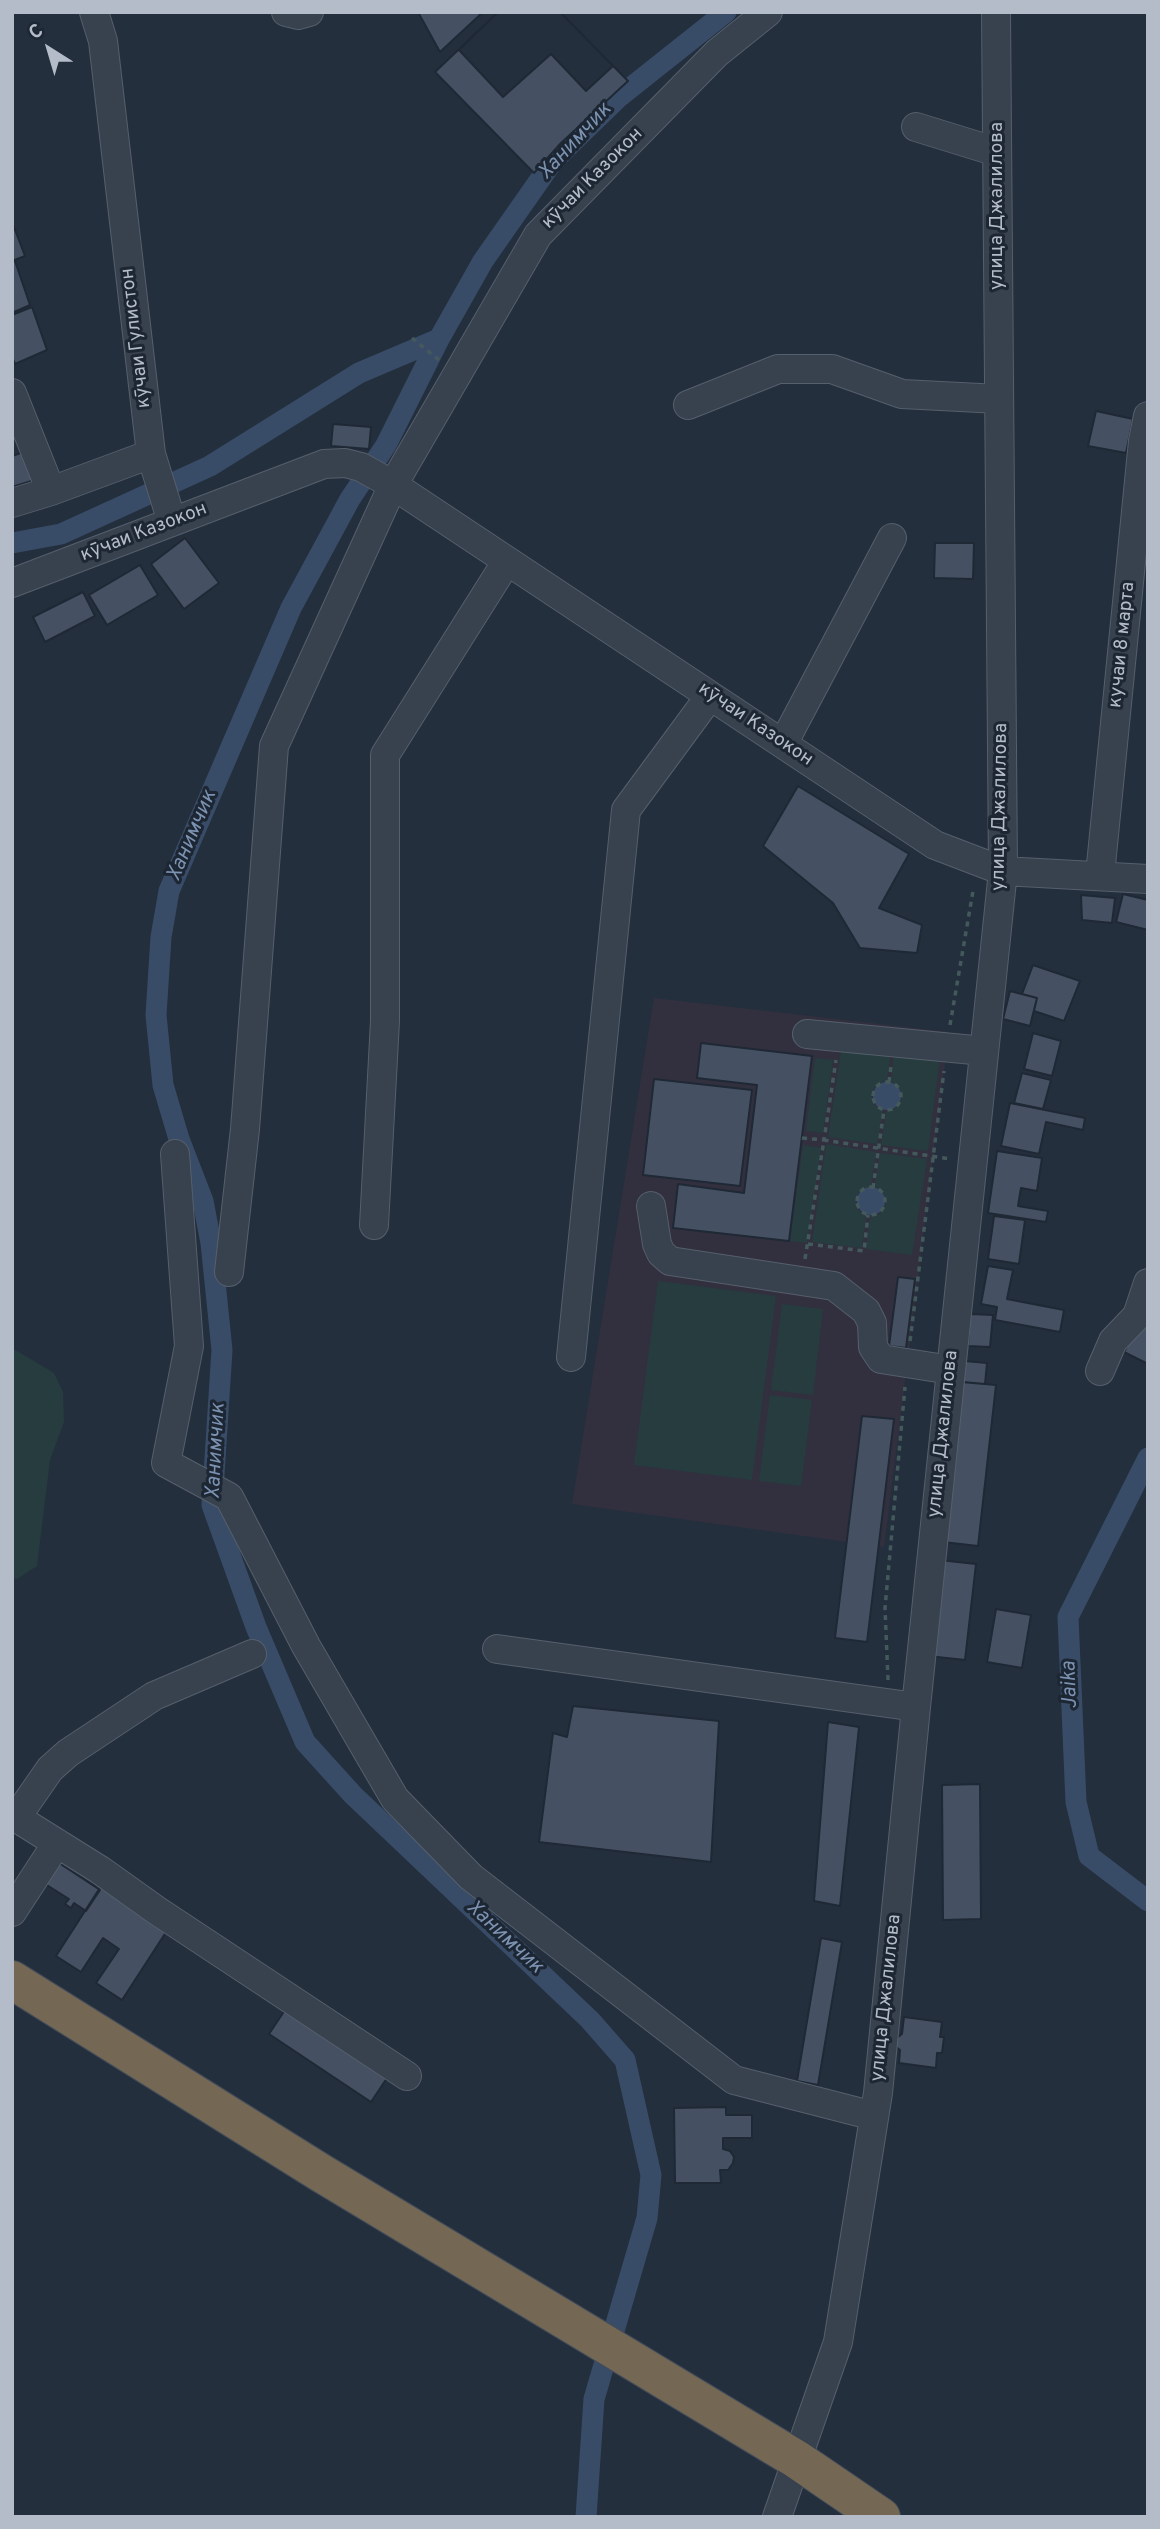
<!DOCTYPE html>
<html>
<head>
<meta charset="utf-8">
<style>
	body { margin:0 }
	#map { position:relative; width:1160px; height:2529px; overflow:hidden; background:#242f3e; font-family:Overpass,sans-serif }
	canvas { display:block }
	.frame { position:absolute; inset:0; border:14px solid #b4bcc9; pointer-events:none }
	.north { position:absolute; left:14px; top:14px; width:70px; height:70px; -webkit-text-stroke:5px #1d2633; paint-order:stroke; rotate:323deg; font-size:19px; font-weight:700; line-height:28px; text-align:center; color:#b4bcc9 }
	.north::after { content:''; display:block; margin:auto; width:24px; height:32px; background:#b4bcc9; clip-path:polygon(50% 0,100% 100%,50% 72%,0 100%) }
</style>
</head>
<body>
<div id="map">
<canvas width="1160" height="2529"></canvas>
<div class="frame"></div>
<div class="north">С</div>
</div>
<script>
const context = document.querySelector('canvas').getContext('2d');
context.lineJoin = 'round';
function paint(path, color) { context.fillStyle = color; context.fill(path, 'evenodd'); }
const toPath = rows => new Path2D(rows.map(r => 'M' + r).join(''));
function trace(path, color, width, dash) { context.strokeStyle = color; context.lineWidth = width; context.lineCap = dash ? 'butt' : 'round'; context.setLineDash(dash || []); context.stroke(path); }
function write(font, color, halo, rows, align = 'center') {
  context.font = font + ' Overpass,sans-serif'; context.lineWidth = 6; context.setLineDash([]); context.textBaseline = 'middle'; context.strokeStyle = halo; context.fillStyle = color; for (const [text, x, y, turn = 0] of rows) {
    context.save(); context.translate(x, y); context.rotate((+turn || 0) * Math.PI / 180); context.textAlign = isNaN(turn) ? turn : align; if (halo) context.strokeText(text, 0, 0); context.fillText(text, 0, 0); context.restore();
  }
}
paint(toPath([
	[654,998,949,1032,884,1547,572,1504]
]), '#32303f');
paint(toPath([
	[843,1039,892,1044,887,1080,876,1085,871,1093,873,1104,883,1111,877,1144,828,1137],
	[895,1045,941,1049,928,1151,881,1145,886,1112,896,1108,902,1099,900,1089,891,1081],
	[815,1058,833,1060,823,1133,806,1131],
	[826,1144,876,1152,871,1186,860,1190,855,1199,857,1209,866,1217,862,1248,812,1242],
	[803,1145,821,1148,807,1243,790,1241],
	[880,1153,927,1159,912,1255,866,1249,870,1218,881,1213,886,1204,884,1194,875,1186],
	[658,1281,776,1296,752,1480,634,1465],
	[782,1304,823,1309,813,1395,771,1390],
	[12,1348,54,1373,63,1392,64,1422,50,1460,37,1566,17,1579,12,1578],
	[770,1395,812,1400,801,1486,759,1481]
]), '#263c3f');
paint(toPath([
	'873 1096a14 14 0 1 1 28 0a14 14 0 1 1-28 0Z',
	'857 1201a14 14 0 1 1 28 0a14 14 0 1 1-28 0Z'
]), '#394c67');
trace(toPath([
	[439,339,386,445,350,499,291,608,169,891,161,937,156,1015,163,1085,179,1139,203,1201,211,1243,222,1350,212,1505,256,1627,305,1742,353,1795,590,2020,625,2060,651,2175,647,2218,594,2399,586,2517],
	[12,543,61,534,210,466,359,373,439,339,483,261,553,161,619,97,726,12],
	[1148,1458,1068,1617,1076,1802,1089,1856,1148,1901]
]), '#394c67', 21);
const building = toPath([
	[418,12,483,12,440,52,418,12],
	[498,12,560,12,628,81,561,143,534,173,435,72,498,12],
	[498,12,560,12,613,66,586,91,551,54,503,97,459,50,498,12],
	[12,222,25,256,12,261,12,222],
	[15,261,30,305,12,313,12,262,15,261],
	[32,307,47,350,15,364,12,357,12,315,32,307],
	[1096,411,1133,419,1126,453,1088,446,1096,411],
	[333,424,371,427,369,449,331,446,333,424],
	[27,451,38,479,12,487,12,456,27,451],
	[185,538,219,583,184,609,151,564,185,538],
	[935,543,974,543,973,579,934,578,935,543],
	[140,565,158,595,107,625,89,595,140,565],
	[83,592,95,616,45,642,33,617,83,592],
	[798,786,909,854,879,908,922,925,917,953,860,948,833,903,763,846,798,786],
	[1123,894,1148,900,1148,930,1116,922,1123,894],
	[1081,895,1115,898,1112,923,1082,920,1081,895],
	[1033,965,1080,981,1064,1021,1034,1011,1037,998,1022,994,1033,965],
	[1010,991,1037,998,1030,1026,1003,1019,1010,991],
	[1033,1033,1061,1041,1052,1076,1024,1069,1033,1033],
	[701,1043,812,1056,789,1241,673,1228,678,1184,744,1193,757,1085,697,1078,701,1043],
	[1022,1073,1051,1080,1043,1109,1014,1103,1022,1073],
	[654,1079,752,1090,740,1186,643,1175,654,1079],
	[1010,1103,1085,1118,1083,1130,1046,1122,1039,1154,1001,1146,1010,1103],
	[997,1151,1042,1158,1037,1191,1021,1188,1018,1206,1048,1211,1046,1222,988,1213,997,1151],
	[994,1216,1025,1220,1019,1264,988,1259,994,1216],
	[988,1266,1013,1270,1007,1299,1064,1310,1060,1332,995,1320,997,1307,981,1304,988,1266],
	[898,1277,915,1279,906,1348,889,1346,898,1277],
	[1148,1307,1148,1364,1124,1352,1148,1307],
	[970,1314,993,1315,990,1347,968,1346,970,1314],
	[965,1361,987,1363,985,1384,963,1382,965,1361],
	[961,1382,996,1385,978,1546,943,1542,961,1382],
	[862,1416,894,1419,867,1642,835,1638,862,1416],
	[939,1560,976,1564,965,1660,928,1656,939,1560],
	[996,1609,1031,1615,1022,1668,987,1662,996,1609],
	[573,1706,719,1721,711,1862,539,1842,553,1733,567,1737,573,1706],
	[828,1722,859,1727,840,1906,814,1901,828,1722],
	[980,1784,981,1919,943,1920,942,1785,980,1784],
	[56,1861,100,1890,86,1911,74,1903,71,1908,65,1904,69,1899,42,1882,56,1861],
	[103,1883,170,1926,122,2000,96,1983,119,1949,103,1938,81,1972,56,1956,103,1883],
	[821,1938,842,1942,818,2085,797,2081,821,1938],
	[287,2007,389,2075,371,2102,269,2034,287,2007],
	[904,2017,942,2022,940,2037,944,2037,942,2053,937,2053,936,2068,899,2063,900,2050,896,2047,894,2040,902,2034,904,2017],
	[726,2107,726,2115,752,2115,752,2138,723,2138,723,2149,730,2151,734,2157,733,2163,728,2170,720,2170,721,2183,675,2183,674,2108,726,2107]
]);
paint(building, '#455162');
trace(building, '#1f2835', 2);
const minor = toPath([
	[286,12,298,15,309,12],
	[916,127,997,152],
	[12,393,51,491],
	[688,405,778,369,832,369,902,394,999,399],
	[151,454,172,522],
	[12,503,51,491,151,454,103,41,94,12],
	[12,583,324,464,345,463,361,467,393,485,935,845,1003,871,1148,879],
	[783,744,892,538],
	[1100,875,1143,441,1148,416],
	[807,1034,984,1051],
	[175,1154,189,1346,166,1463,229,1497,306,1646,395,1799,471,1877,734,2080,874,2116],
	[651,1206,657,1244,661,1253,670,1261,834,1286,866,1311,872,1323,873,1347,881,1359,951,1370],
	[374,1225,385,1021,385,755,507,561],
	[229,1272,245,1129,274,746,393,485,538,235,717,53,768,12],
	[571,1357,626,810,710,696],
	[1100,1371,1113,1341,1137,1316,1148,1283],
	[497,1649,916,1707],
	[12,1815,100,1870,156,1910,407,2076],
	[16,1818,50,1769,68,1753,154,1696,252,1654],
	[12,1912,57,1843],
	[777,2517,838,2342,878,2093,916,1707,1003,871,996,12]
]);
const highway = toPath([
	[12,1980,321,2173,796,2459,881,2517]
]);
trace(minor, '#565f6c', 30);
trace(highway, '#434c59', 40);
trace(toPath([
	[412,338,439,360],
	[950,1025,973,891],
	[889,1082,891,1066],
	'873 1096a14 14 0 1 1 28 0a14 14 0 1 1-28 0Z',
	[802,1138,824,1140,836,1060],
	'857 1201a14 14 0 1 1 28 0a14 14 0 1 1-28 0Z',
	[873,1188,884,1110],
	[808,1244,864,1251,868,1215],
	[805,1259,824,1140,950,1159],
	[910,1341,944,1071],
	[888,1680,885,1608,905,1387]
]), '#44595c', 3.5, [5, 5]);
trace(minor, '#38414e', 28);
trace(highway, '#746855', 38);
write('19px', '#b4bcc9', '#1d2633', [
	["кӯчаи Казокон",593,179,-45],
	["улица Джалилова",998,206,-90],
	["кӯчаи Гулистон",137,338,-97],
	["кӯчаи Казокон",144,533,-21],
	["кучаи 8 марта",1123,645,-84],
	["кӯчаи Казокон",755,725,34],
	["улица Джалилова",1001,807,-89],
	["улица Джалилова",944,1434,-84],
	["улица Джалилова",887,1998,-84]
]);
write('italic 21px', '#7c92b1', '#1d2633', [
	["Ханимчик",576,142,-47],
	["Ханимчик",193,836,-67],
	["Ханимчик",217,1451,-87],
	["Jaika",1071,1685,-92],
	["Ханимчик",504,1938,43]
]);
</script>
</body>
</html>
